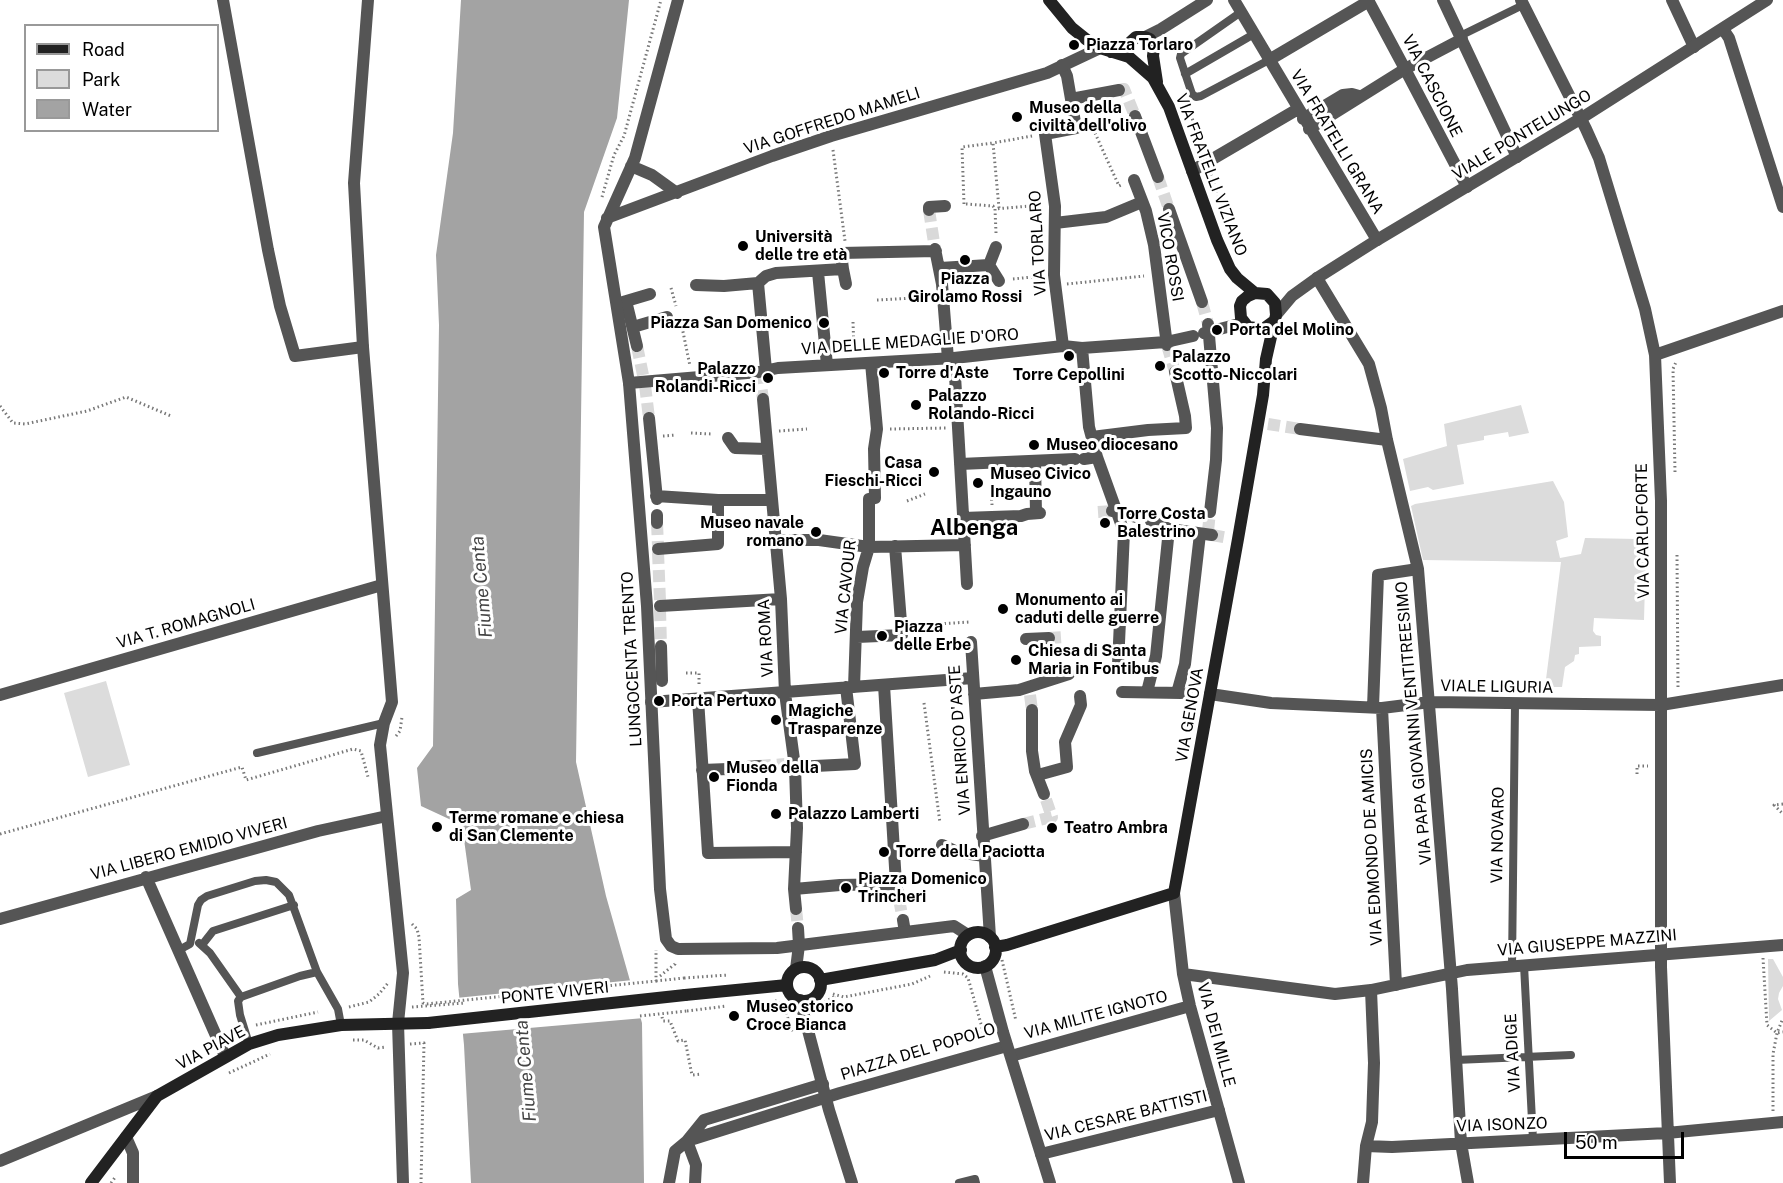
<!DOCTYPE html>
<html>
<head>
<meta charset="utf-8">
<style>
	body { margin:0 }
	#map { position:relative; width:1783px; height:1183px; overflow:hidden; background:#fff; font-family:"Public Sans",sans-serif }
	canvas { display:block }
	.legend { position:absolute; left:24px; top:24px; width:195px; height:108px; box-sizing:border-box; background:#fff; border:2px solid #999; margin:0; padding:8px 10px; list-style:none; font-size:18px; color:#000 }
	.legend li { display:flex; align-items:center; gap:12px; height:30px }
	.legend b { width:30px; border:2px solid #999 }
	.scale { position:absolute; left:1564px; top:1132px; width:120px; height:27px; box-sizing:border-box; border:3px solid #000; border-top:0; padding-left:8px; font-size:18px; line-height:21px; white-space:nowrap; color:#000; -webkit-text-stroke:4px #fff; paint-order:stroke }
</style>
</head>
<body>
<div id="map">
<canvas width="1783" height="1183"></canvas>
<ul class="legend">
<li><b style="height:8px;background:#222"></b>Road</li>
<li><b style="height:16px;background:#dcdcdc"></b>Park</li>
<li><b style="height:16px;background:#a3a3a3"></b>Water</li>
</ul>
<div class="scale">50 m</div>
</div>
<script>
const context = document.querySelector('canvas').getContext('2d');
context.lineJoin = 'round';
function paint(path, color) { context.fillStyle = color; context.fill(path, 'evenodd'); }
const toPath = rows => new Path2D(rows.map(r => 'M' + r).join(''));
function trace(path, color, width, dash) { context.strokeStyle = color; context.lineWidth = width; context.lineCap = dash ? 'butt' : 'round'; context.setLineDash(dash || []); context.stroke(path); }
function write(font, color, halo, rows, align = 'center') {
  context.font = font + ' "Public Sans",sans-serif'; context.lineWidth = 6; context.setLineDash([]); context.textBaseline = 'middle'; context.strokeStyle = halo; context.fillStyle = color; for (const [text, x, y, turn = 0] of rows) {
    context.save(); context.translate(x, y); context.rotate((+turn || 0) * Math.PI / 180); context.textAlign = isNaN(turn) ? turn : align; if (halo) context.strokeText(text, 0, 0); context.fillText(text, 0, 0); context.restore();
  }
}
paint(toPath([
	[1521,405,1529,433,1509,437,1508,432,1484,436,1484,440,1457,445,1464,484,1433,490,1428,487,1410,491,1403,459,1447,446,1444,424],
	[1553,481,1564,502,1568,537,1556,541,1560,558,1581,554,1585,538,1638,539,1644,541,1646,548,1644,620,1594,618,1593,631,1596,635,1601,636,1601,646,1579,647,1579,654,1575,655,1574,661,1565,667,1562,687,1545,687,1561,562,1423,560,1411,506,1415,504],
	[106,681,130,765,88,777,64,693],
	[1768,959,1773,959,1783,977,1783,986,1779,993,1778,999,1782,1010,1769,1021]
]), '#dcdcdc');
paint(toPath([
	[461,0,629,0,617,118,584,212,576,762,606,896,642,1023,644,1183,471,1183,464,1045,458,984,456,899,471,890,462,825,421,806,417,768,433,746,439,325,436,255,453,133]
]), '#a3a3a3');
paint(toPath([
	[633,980,644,1018,460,1034,456,998]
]), '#fff');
trace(toPath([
	[1119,90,1124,89,1135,116],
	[1158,177,1169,209],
	[929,210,935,249],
	[1202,302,1208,324],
	[1167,345,1175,372],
	[637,346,643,375],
	[759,372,763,399],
	[645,385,649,418],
	[1098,512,1112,511],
	[657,523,658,546],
	[1208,531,1210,512],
	[1212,535,1229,538],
	[658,552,660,601],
	[660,609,661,646],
	[1049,638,1063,637],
	[1181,693,1200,694],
	[1030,695,1032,710],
	[759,766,785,764],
	[1023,824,1052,817,1044,794],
	[899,899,903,920],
	[796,909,798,928]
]), '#d9d9d9', 12, [12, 6]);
trace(toPath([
	[1268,424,1300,429]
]), '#d9d9d9', 12, [12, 6]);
trace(toPath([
	[1188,106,1203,151],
	[1095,133,1119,186,1121,185],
	[833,150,845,241],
	[1211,174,1220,202],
	[602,197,614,155,624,136,661,0],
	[964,204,962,147,993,143],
	[966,204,993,206,995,209],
	[999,208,993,143,1032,136],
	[996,233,995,209,1042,205],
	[1013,279,1042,276],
	[1067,284,1144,276],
	[671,288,676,306],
	[877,300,915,298,915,293],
	[853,322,854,350],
	[682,327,690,366],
	[0,406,13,423,25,424,87,411,126,397,171,416],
	[890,429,947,428],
	[779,431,807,429],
	[691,433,712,434],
	[663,436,676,435],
	[1675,472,1673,369,1676,362],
	[907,501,925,494],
	[992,505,991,493,995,493],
	[1677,555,1678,688],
	[922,625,969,622],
	[686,673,699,673,699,685],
	[924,703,940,823],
	[396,736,400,731,402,717],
	[1637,774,1637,766,1648,766],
	[1783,804,1774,805,1783,814],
	[0,834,242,767,246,780,353,749,361,751,368,777],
	[908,854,930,848],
	[412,924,417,929,419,937,423,1003,426,1004,656,981,656,950],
	[1763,958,1767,1025,1777,1033,1783,1032],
	[1002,960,1016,1021],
	[944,972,963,974,968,978,985,1038],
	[660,976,675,964,676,961],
	[684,978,728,975],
	[833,994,844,997,912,984,930,976],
	[775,1001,778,1001,783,1005,793,1032],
	[349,1007,369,1002,379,994,388,983],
	[412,1007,465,1003],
	[687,1011,727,1006],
	[816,1012,819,1007,826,1001,834,997,833,994],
	[662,1017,663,1021,670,1021,678,1041,685,1040,692,1075,702,1074],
	[256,1025,318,1012],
	[353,1040,364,1040,378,1048,386,1047],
	[410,1044,424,1043,421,1183],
	[229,1073,270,1054],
	[1773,1111,1773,1054,1777,1033,1783,1018],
	[111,1183,116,1176]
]), '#777', 3, [1.5, 3]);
trace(toPath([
	[1241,12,1181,54,1180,58,1192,94,1196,97,1201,96,1269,60],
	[1460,36,1523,5],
	[1185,74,1254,34],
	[257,753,384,723],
	[199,943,210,953,241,997],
	[202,945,213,931,294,905],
	[179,950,190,944,198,905,201,900,207,896,255,881,266,880,276,882,289,895,317,972,338,1009,341,1025],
	[1524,965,1533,1140],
	[1512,966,1515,704],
	[249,1044,240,1015,238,1001,241,997,300,976,317,972],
	[1456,1060,1571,1055],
	[959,1183,975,1179,976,1183]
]), '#555', 8);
trace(toPath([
	[1062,65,1067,76,1076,128,1045,134,1055,206,1054,275,1063,346],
	[1405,69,1467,187],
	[1071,99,1119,90],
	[1135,116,1158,177],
	[1134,180,1146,211,1154,245,1167,345],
	[1169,209,1202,302],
	[929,210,929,207,945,206],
	[1055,223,1106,217,1142,202],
	[935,249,942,284,948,359],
	[989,265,996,247],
	[940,268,989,265,999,281],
	[843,269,846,284],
	[818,272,827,365],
	[758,283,766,276,776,273,843,269,841,253,936,251],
	[758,283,766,370],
	[696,285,724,286,758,283],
	[626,301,637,346],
	[623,302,650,294],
	[1208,324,1217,428,1216,460,1210,512],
	[633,327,667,317],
	[1204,333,1243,323],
	[1082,348,1089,427,1097,457,1124,532,1118,665],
	[954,358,967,584],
	[629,383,759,372,778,368,954,358,1063,346,1082,348,1166,342,1193,336],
	[763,399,781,599,785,693,795,767,797,828,794,889,796,909],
	[649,418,657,499],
	[1092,437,1148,430,1186,428,1185,416,1175,372],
	[728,438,735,448,767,449],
	[1084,459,1097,457],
	[1035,461,1036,513],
	[960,464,1075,459],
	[656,496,718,500,771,500],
	[1112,511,1136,517],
	[657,515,657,523],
	[963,518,1021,516,1027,514,1040,513],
	[1151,521,1169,529,1212,535],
	[775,540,819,540,869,547,965,545],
	[658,549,718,544,718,500],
	[660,606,781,599],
	[857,637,902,635,895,546],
	[1026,639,1049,638],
	[971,642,990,937],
	[661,646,662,681],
	[884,685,896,884,899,899],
	[854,687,857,602,863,567,869,547,869,499,875,498,874,449,877,429,871,363],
	[1122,692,1181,693],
	[1147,692,1156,656,1169,529],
	[1177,693,1185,664,1200,534],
	[974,694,1019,690,1069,674],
	[698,699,708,853,796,852],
	[651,702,973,678],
	[1032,710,1032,751,1035,771,1044,794],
	[795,767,855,764,846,687],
	[734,768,759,766],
	[702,770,728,769],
	[1038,775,1067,767,1065,742,1081,705,1080,696],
	[982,836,1023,824],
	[942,845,957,852,984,856],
	[794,889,840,885,896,884],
	[903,920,905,932],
	[798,928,799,945]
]), '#555', 12);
trace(toPath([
	[223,0,268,250,280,306,295,356,363,347],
	[678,0,635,158,604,227,629,383,647,606,660,889,666,939,671,946,678,949,777,948,954,926,968,935],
	[1234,0,1377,240],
	[1368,0,1405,69],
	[1443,0,1517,157],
	[1521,0,1586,129,1599,158,1645,309,1655,355,1661,501,1661,967,1670,1183],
	[1672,0,1694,47],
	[1723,29,1729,38,1783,207],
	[1145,37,1161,29,1207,0],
	[1269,60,1369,1],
	[1303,119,1343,95,1352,94,1359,96],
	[1309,129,1405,69,1462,39],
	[631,166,652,175,677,193],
	[1192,171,1298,109],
	[607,218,772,156,831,136,1047,73,1100,48],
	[1317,278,1369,364,1381,408,1387,440,1418,569,1452,989,1461,1143,1468,1183],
	[1655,355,1783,311],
	[1300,429,1387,440],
	[1210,694,1271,703,1382,708,1430,702,1661,705,1783,685],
	[0,695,382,585],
	[1373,707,1378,575,1418,569],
	[1382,708,1396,985],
	[146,877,225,1056],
	[1174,893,1183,974,1190,1006,1239,1183],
	[0,919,318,831,387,816],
	[796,969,799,945],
	[1183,974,1335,994,1371,990,1467,970,1783,945],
	[398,1023,403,1183],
	[1011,1056,1190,1006],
	[126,1137,133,1153,133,1183],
	[687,1141,840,1093,1007,1046],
	[687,1141,696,1165,695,1183],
	[1366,1146,1392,1147,1667,1133,1783,1122],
	[1041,1154,1219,1110],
	[0,1161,157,1096],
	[669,1183,675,1151,687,1141,704,1120,823,1084],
	[1363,1183,1366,1146,1372,1122,1374,1063,1371,990]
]), '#555', 12);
trace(toPath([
	[368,0,354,183,363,347,392,702,384,723,380,745,403,973,398,1023],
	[1276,315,1292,296,1317,278,1377,240,1580,119,1767,0],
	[985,966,1003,1032,1050,1183],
	[800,1000,829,1110,852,1183]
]), '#555', 12);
trace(toPath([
	[1049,0,1072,28,1087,40,1100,48,1129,57,1153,78,1169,107,1217,240,1230,269,1237,278,1255,293],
	[1111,52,1125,47,1136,37,1145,37,1150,39,1154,47,1153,56,1157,82],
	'960 950a18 18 0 1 1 36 0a18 18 0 1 1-36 0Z',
	[995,947,1007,945,1174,893,1238,539,1263,395,1266,359,1276,315,1275,303,1267,294,1255,293,1248,296,1242,301,1240,306,1241,318,1248,327,1263,329,1274,321],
	'787 984a17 17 0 1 1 34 0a17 17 0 1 1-34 0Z',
	[820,980,935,960,961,950],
	[685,995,787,985],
	[91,1183,157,1096,249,1044,278,1035,341,1025,428,1023]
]), '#222', 12);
trace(toPath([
	[656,981,684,978],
	[640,1016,687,1011]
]), '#777', 3, [1.5, 3]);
trace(toPath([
	[428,1023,685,995]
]), '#222', 12);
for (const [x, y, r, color] of [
	[1074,45,6,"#000"],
	[1017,117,6,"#000"],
	[743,246,6,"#000"],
	[965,260,6,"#000"],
	[824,323,6,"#000"],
	[1217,330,6,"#000"],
	[1069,356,6,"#000"],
	[1160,366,6,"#000"],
	[884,373,6,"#000"],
	[768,378,6,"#000"],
	[916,405,6,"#000"],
	[1034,445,6,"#000"],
	[934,472,6,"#000"],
	[978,483,6,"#000"],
	[1105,523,6,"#000"],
	[816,532,6,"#000"],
	[1003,609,6,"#000"],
	[882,636,6,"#000"],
	[1016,660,6,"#000"],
	[659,701,6,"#000"],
	[776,720,6,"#000"],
	[714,777,6,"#000"],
	[776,814,6,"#000"],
	[437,827,6,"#000"],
	[1052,828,6,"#000"],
	[884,852,6,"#000"],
	[846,888,6,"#000"],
	[734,1016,6,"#000"]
]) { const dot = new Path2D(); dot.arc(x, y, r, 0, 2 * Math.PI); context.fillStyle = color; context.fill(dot); trace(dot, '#fff', 2); }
write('bold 16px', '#000', '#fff', [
	["Piazza Torlaro",1086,45],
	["Museo della",1029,108],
	["civiltà dell'olivo",1029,126],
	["Università",755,237],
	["delle tre età",755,255],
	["Piazza",965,279,"center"],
	["Girolamo Rossi",965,297,"center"],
	["Piazza San Domenico",812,323,"right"],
	["Porta del Molino",1229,330],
	["Palazzo",1172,357],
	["Scotto-Niccolari",1172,375],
	["Palazzo",756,369,"right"],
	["Rolandi-Ricci",756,387,"right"],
	["Torre d'Aste",896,373],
	["Torre Cepollini",1069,375,"center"],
	["Palazzo",928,396],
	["Rolando-Ricci",928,414],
	["Museo diocesano",1046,445],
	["Casa",922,463,"right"],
	["Fieschi-Ricci",922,481,"right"],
	["Museo Civico",990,474],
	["Ingauno",990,492],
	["Torre Costa",1117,514],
	["Balestrino",1117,532],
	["Museo navale",804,523,"right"],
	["romano",804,541,"right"],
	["Monumento ai",1015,600],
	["caduti delle guerre",1015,618],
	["Piazza",894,627],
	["delle Erbe",894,645],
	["Chiesa di Santa",1028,651],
	["Maria in Fontibus",1028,669],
	["Porta Pertuxo",671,701],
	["Magiche",788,711],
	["Trasparenze",788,729],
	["Museo della",726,768],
	["Fionda",726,786],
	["Palazzo Lamberti",788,814],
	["Terme romane e chiesa",449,818],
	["di San Clemente",449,836],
	["Teatro Ambra",1064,828],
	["Torre della Paciotta",896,852],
	["Piazza Domenico",858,879],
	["Trincheri",858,897],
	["Museo storico",746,1007],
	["Croce Bianca",746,1025]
], 'left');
write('16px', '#000', '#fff', [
	["VIA CASCIONE",1432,86,63],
	["VIA GOFFREDO MAMELI",832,121,-18],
	["VIALE PONTELUNGO",1522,135,-31],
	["VIA FRATELLI GRANA",1337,142,59],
	["VIA FRATELLI VIZIANO",1211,175,69],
	["VIA TORLARO",1038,243,-93],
	["VICO ROSSI",1170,257,80],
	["VIA DELLE MEDAGLIE D'ORO",910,342,-4],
	["VIA CARLOFORTE",1643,531,-91],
	["VIA CAVOUR",846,587,-84],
	["VIA T. ROMAGNOLI",186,624,-16],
	["VIA ROMA",766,638,-93],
	["LUNGOCENTA TRENTO",632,659,-93],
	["VIALE LIGURIA",1497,687,1],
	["VIA GENOVA",1190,715,-80],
	["VIA PAPA GIOVANNI VENTITREESIMO",1414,723,-95],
	["VIA ENRICO D'ASTE",960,740,-94],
	["VIA NOVARO",1498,835,-89],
	["VIA EDMONDO DE AMICIS",1372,847,-93],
	["VIA LIBERO EMIDIO VIVERI",189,849,-15],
	["VIA GIUSEPPE MAZZINI",1587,943,-5],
	["PONTE VIVERI",555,993,-6],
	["VIA MILITE IGNOTO",1096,1015,-15],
	["VIA DEI MILLE",1216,1035,75],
	["VIA PIAVE",211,1048,-28],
	["PIAZZA DEL POPOLO",918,1052,-17],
	["VIA ADIGE",1513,1053,-93],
	["VIA CESARE BATTISTI",1126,1116,-14],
	["VIA ISONZO",1502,1125,-2]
]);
write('italic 18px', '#444', '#fff', [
	["Fiume Centa",482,587,-95],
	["Fiume Centa",526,1071,-95]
]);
write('bold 22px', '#000', '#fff', [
	["Albenga",974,528]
]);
</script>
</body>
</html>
